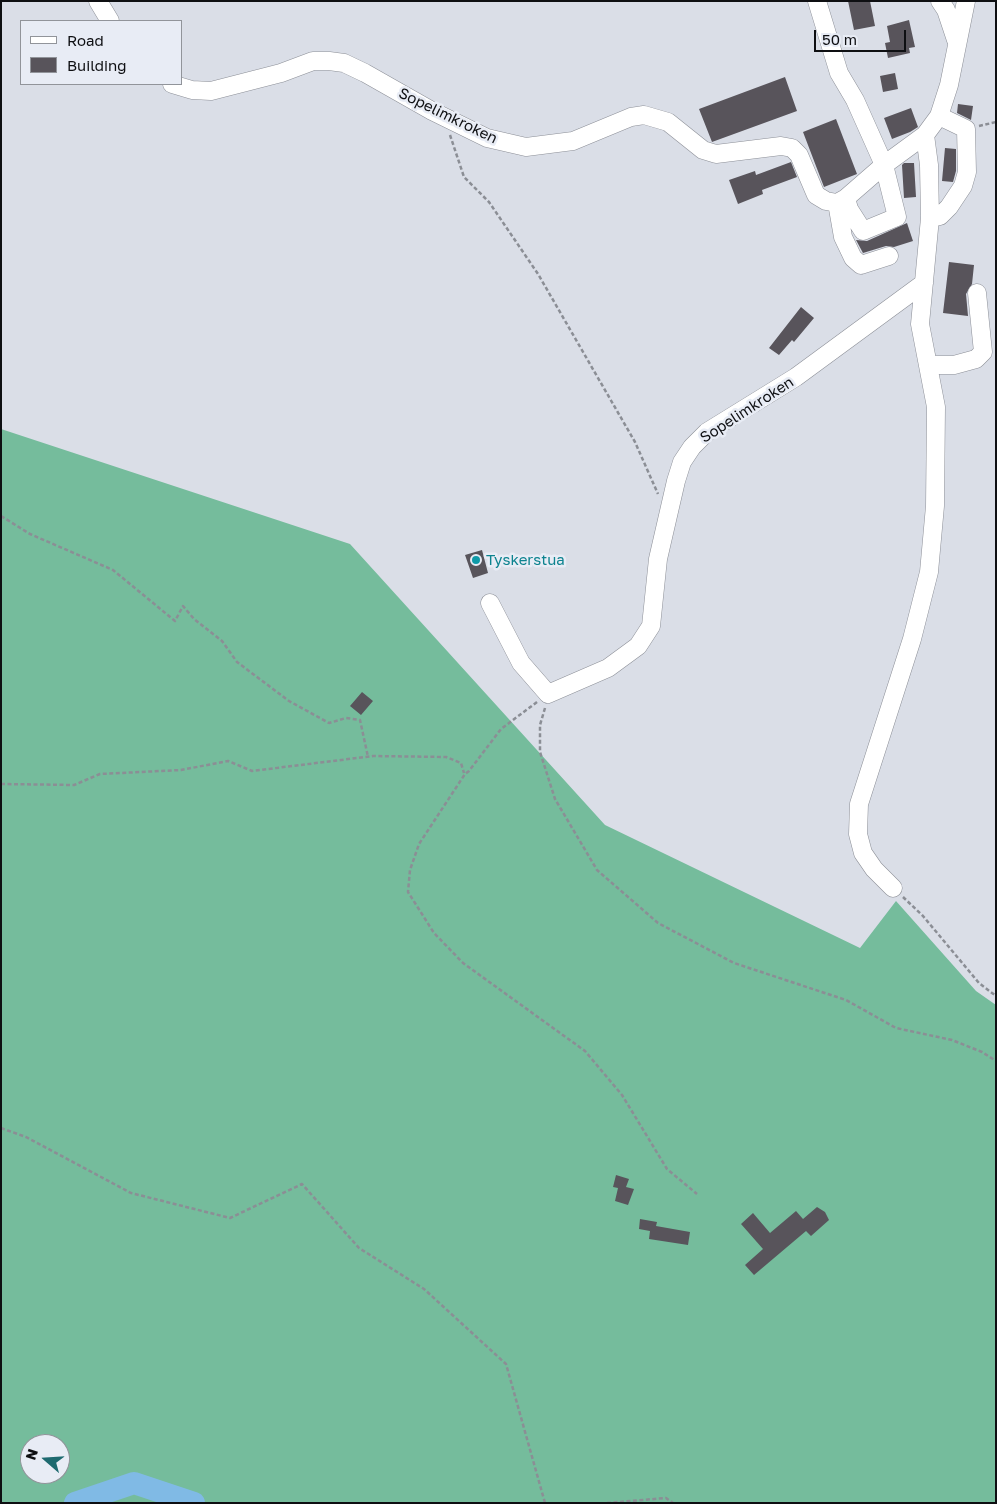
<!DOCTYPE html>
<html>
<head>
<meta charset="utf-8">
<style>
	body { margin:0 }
	#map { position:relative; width:997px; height:1504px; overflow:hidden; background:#dadee7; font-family:"Golos Text",sans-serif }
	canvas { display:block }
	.frame { position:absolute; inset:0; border:2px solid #0e0f12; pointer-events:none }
	.legend { position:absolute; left:20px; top:20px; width:162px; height:65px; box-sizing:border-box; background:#e8ecf5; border:1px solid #91949a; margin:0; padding:6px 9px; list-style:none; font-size:15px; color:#0e0f12 }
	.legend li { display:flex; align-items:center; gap:10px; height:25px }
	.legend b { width:25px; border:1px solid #91949a }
	.north { position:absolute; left:20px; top:1434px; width:50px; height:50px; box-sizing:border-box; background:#e8ecf5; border:1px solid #91949a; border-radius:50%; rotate:289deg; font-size:14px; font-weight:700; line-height:20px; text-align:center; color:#0e0f12 }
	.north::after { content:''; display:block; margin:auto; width:18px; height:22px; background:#1e6a70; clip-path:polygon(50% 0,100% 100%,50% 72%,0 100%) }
	.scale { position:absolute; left:814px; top:30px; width:92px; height:22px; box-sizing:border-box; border:2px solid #0e0f12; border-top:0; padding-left:6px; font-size:15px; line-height:18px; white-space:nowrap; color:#0e0f12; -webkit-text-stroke:4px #e8ecf5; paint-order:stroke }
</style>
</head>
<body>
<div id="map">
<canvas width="997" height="1504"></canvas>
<div class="frame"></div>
<ul class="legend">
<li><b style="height:6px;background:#fff"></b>Road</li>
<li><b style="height:14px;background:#58545b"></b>Building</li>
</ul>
<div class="north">N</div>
<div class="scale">50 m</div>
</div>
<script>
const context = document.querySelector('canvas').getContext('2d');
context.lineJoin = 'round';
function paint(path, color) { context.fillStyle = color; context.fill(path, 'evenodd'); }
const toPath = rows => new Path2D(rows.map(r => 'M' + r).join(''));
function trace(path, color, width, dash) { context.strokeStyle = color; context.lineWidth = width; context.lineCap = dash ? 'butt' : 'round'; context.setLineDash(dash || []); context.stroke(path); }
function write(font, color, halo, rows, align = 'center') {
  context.font = font + ' "Golos Text",sans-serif'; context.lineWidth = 5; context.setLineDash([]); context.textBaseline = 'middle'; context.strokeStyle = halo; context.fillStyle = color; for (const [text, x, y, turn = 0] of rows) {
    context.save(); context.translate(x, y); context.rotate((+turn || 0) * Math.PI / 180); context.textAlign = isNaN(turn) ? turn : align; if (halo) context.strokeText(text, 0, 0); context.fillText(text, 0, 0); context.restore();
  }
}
paint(toPath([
	[1,429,350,544,605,825,860,948,896,901,976,991,996,1005,996,1503,1,1503],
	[30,1444,60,1444,60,1474,30,1474]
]), '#75bc9c');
trace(toPath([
	[75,1503,134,1483,194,1503]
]), '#80bae5', 22);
paint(toPath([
	[848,1,870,1,875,26,854,30],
	[909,20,915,47,909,48,910,53,888,58,885,43,890,42,887,26],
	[895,73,898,89,883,92,880,76],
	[785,77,797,111,712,142,699,109],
	[958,104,973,106,971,120,957,113],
	[911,108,918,127,910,132,892,139,884,118],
	[836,119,857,174,824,187,803,132],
	[945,148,956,149,956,171,953,182,942,181],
	[791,162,797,177,762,190,763,194,738,204,729,180,755,171,756,175],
	[904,163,914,163,916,197,904,198,902,165],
	[907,223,913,241,894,247,886,246,863,253,856,240,867,241],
	[949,262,974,265,972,284,966,294,968,316,943,313],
	[801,307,814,318,794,342,792,340,779,355,769,348],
	[482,550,488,573,473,578,465,555],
	[362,692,373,701,361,715,350,706],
	[616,1175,629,1179,626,1187,634,1189,628,1205,615,1201,618,1188,613,1187],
	[817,1207,825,1212,829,1220,811,1236,806,1231,754,1275,745,1265,763,1249,741,1224,753,1213,770,1233,796,1211,803,1219],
	[640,1219,657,1222,656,1226,690,1232,688,1245,649,1239,650,1231,639,1229]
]), '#58545b');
const minor = toPath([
	[98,1,110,21],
	[817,1,839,73,855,100,884,165,897,217,863,231,849,209,846,198],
	[940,1,946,10,956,40],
	[172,84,192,90,211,91,281,73,313,61,329,61,344,63,365,73,432,111,487,138,526,147,573,141,631,117,644,115,668,122,703,150,716,154,781,146,792,148,799,155,816,195,826,201,837,203,846,198,884,165,925,135,939,116,949,85,966,1],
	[837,203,843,237,853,258,861,265,889,256],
	[930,218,940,216,949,207,963,186,967,172,966,129,939,116],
	[928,365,954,365,976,359,983,352,977,293],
	[490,603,521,663,548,694,608,668,638,646,651,626,658,559,676,481,682,462,692,447,707,432,796,377,924,283],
	[893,888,874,869,863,853,858,834,859,804,912,639,929,572,935,506,936,407,920,324,930,218,929,165,925,135]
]);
trace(minor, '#8c8f97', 19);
trace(toPath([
	[979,126,996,122],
	[450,135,464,177,489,202,538,274,635,442,658,494],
	[1,516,30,534,113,570,175,621,183,606,194,619,222,641,237,662,289,701,329,723,346,718,360,720,368,757],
	[537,702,501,729,469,771,465,774,419,844,410,870,408,892,434,933,463,963,585,1051,622,1095,667,1169,697,1194],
	[545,708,540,725,540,752,555,799,597,870,658,923,734,963,846,1000,896,1028,952,1040,982,1052,996,1061],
	[1,784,74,785,100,774,181,770,228,761,252,771,373,756,446,757,461,763,464,773],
	[903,897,923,916,979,983,996,996],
	[1,1128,26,1137,131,1193,230,1218,302,1184,359,1248,424,1289,506,1364,545,1503],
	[607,1503,666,1498,673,1503]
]), '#8b8e95', 2.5, [4, 2.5]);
trace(minor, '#fff', 18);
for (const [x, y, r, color] of [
	[476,560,5,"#0f9aa8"]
]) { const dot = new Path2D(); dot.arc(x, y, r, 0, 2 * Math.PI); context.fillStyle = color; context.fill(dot); trace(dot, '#e8ecf5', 2); }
write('15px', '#0e0f12', '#e8ecf5', [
	["Sopelimkroken",448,116,26],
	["Sopelimkroken",747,410,-33]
]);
write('15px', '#0d838f', '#e8ecf5', [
	["Tyskerstua",486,560]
], 'left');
</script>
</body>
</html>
